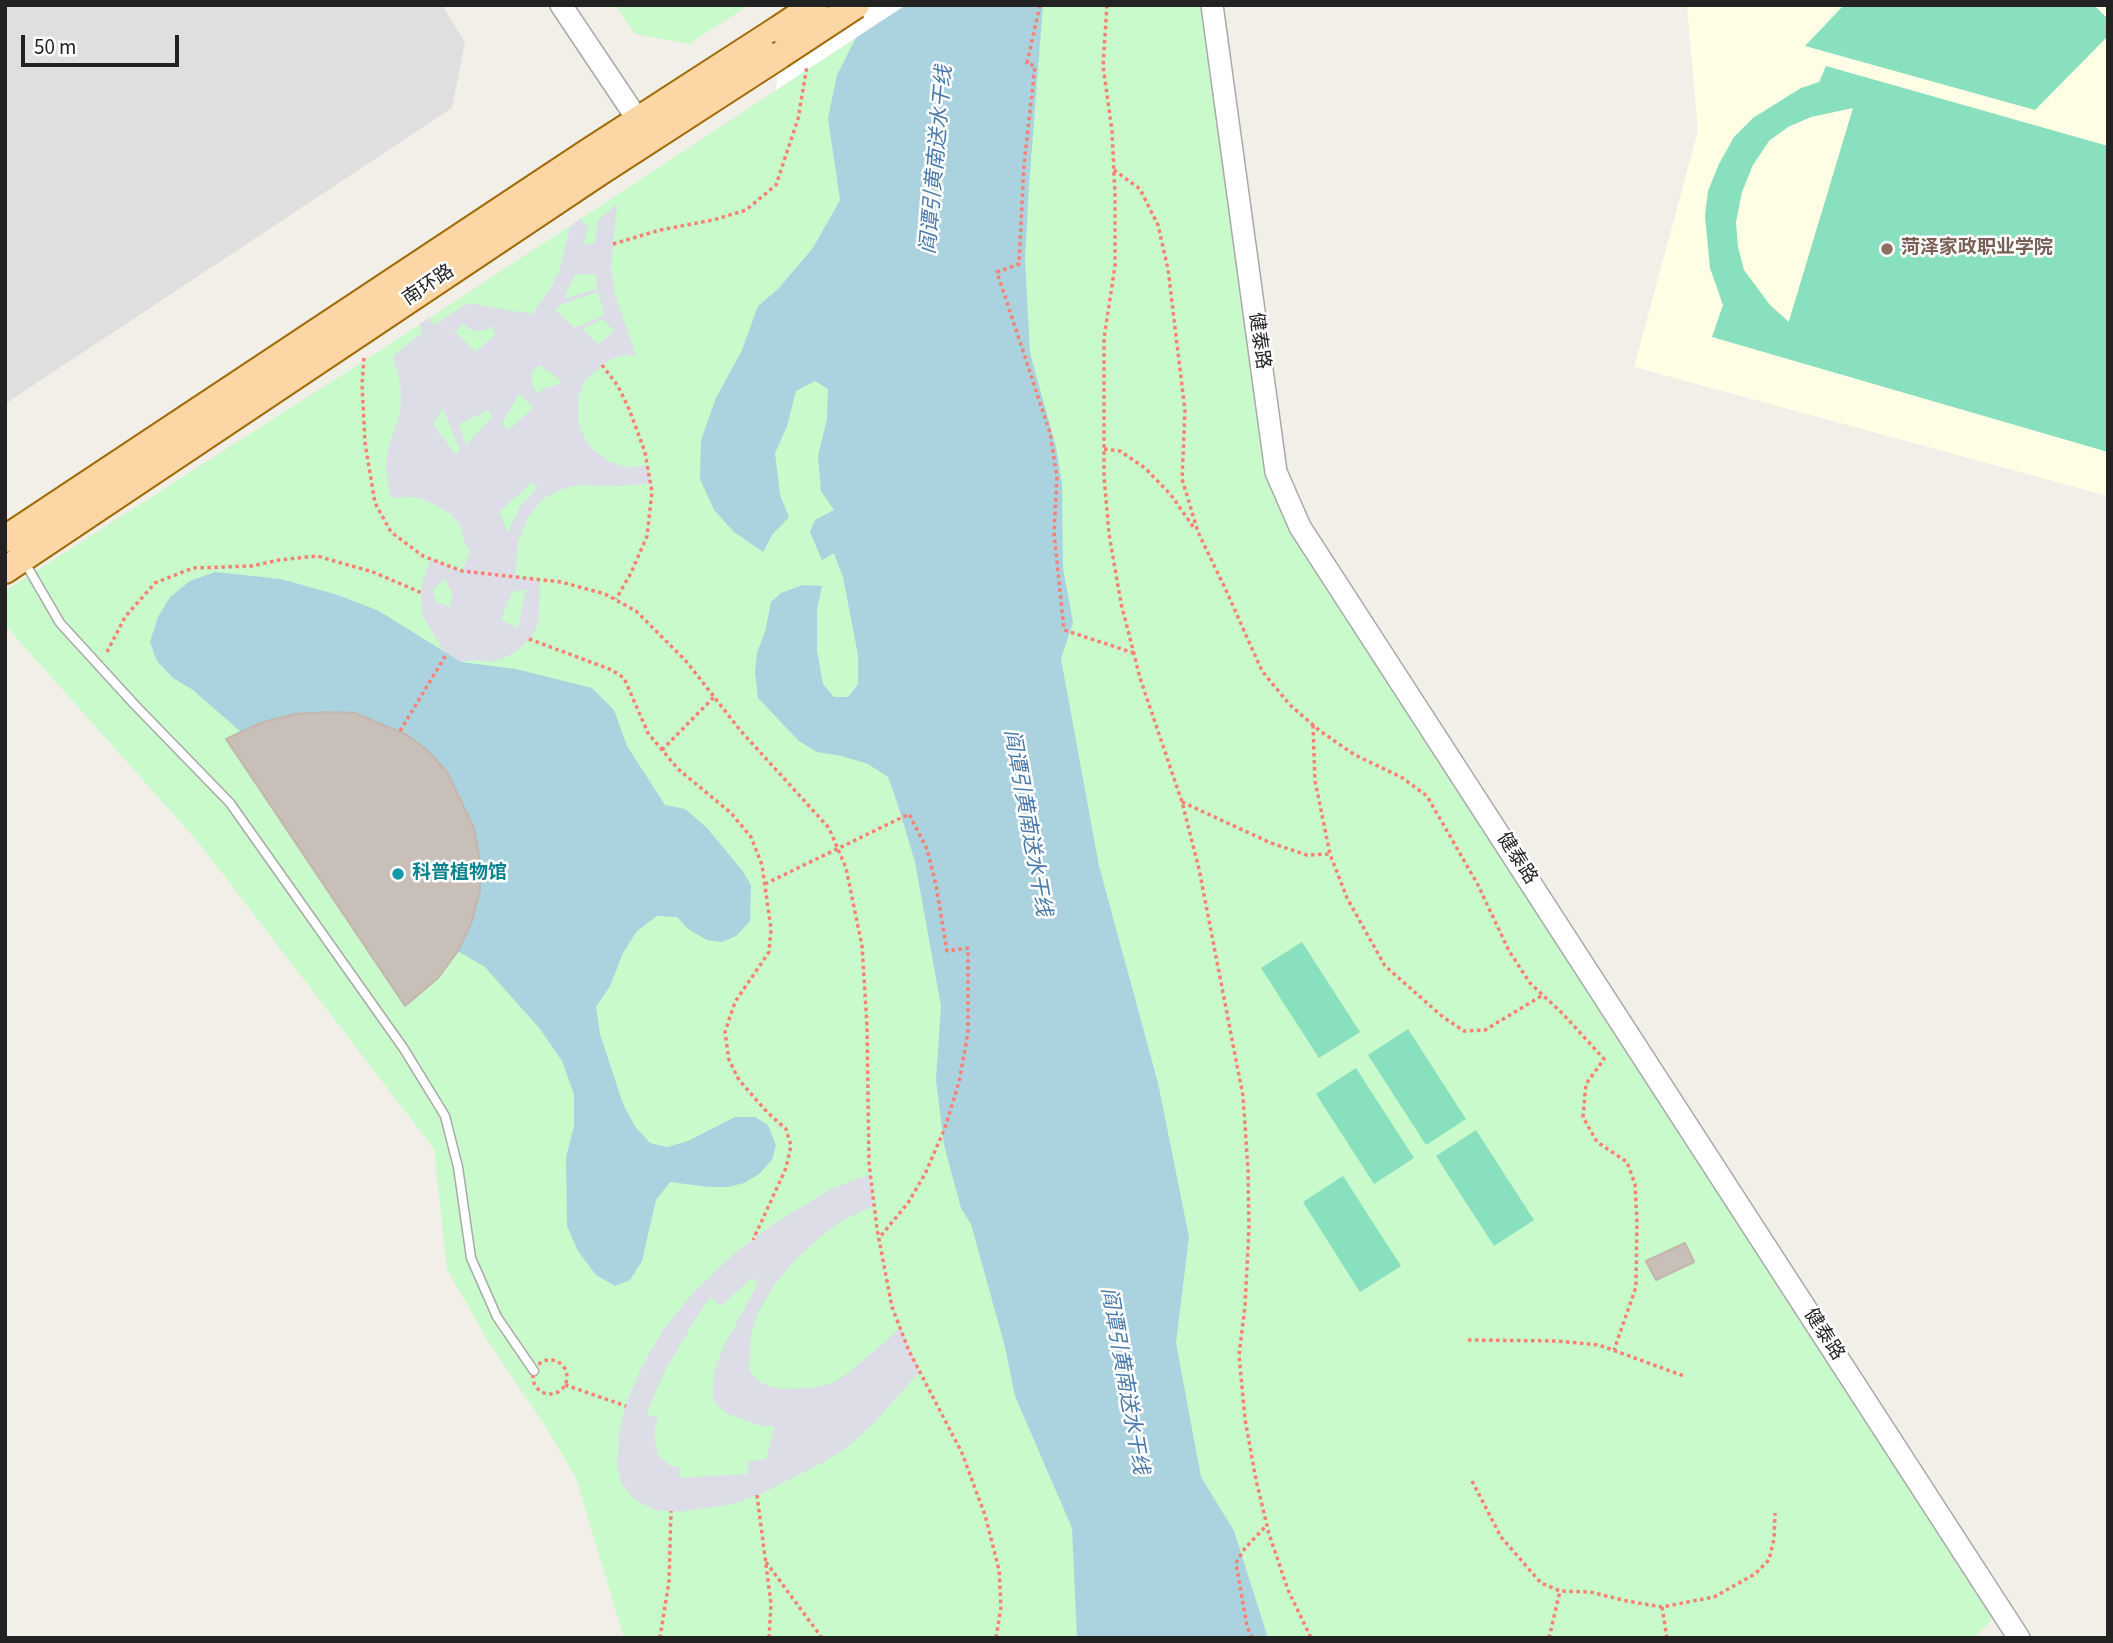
<!DOCTYPE html>
<html>
<head>
<meta charset="utf-8">
<style>
	body { margin:0 }
	#map { position:relative; width:2113px; height:1643px; overflow:hidden; background:#f2efe9; font-family:"Source Sans 3",sans-serif }
	canvas { display:block }
	.frame { position:absolute; inset:0; border:7px solid #222; pointer-events:none }
	.scale { position:absolute; left:21px; top:35px; width:158px; height:32px; box-sizing:border-box; border:4px solid #222; border-top:0; padding-left:9px; font-size:21px; line-height:24px; white-space:nowrap; color:#222; -webkit-text-stroke:5px #fff; paint-order:stroke }
</style>
</head>
<body>
<div id="map">
<canvas width="2113" height="1643"></canvas>
<div class="frame"></div>
<div class="scale">50 m</div>
</div>
<script>
const context = document.querySelector('canvas').getContext('2d');
context.lineJoin = 'round';
function paint(path, color) { context.fillStyle = color; context.fill(path, 'evenodd'); }
const toPath = rows => new Path2D(rows.map(r => 'M' + r).join(''));
function trace(path, color, width, dash) { context.strokeStyle = color; context.lineWidth = width; context.lineCap = dash ? 'butt' : 'round'; context.setLineDash(dash || []); context.stroke(path); }
function write(font, color, halo, rows, align = 'center') {
  context.font = font + ' "Source Sans 3","Noto Sans SC",sans-serif'; context.lineWidth = 5; context.setLineDash([]); context.textBaseline = 'middle'; context.strokeStyle = halo; context.fillStyle = color; for (const [text, x, y, turn = 0] of rows) {
    context.save(); context.translate(x, y); context.rotate((+turn || 0) * Math.PI / 180); context.textAlign = isNaN(turn) ? turn : align; if (halo) context.strokeText(text, 0, 0); context.fillText(text, 0, 0); context.restore();
  }
}
paint(toPath([
	[5,5,442,5,465,42,452,108,5,404]
]), '#e0dfdf');
paint(toPath([
	[1687,5,2108,5,2108,496,1634,367,1698,131]
]), '#ffffe5');
paint(toPath([
	[615,5,749,5,689,44,635,34],
	[906,5,1212,5,1276,472,2001,1610,1974,1638,624,1638,576,1478,546,1427,488,1341,447,1269,434,1149,199,843,5,625,5,591,390,344]
]), '#c8facc');
paint(toPath([
	[1844,5,2094,5,2108,19,2108,36,2035,110,1805,46],
	[1826,66,2108,146,2108,452,1712,337,1723,305,1710,268,1705,216,1708,191,1719,164,1734,137,1753,118,1801,88,1819,82],
	[1853,108,1789,321,1789,322,1770,305,1744,270,1738,247,1736,222,1742,192,1753,165,1769,141,1788,127,1811,117],
	[1302,942,1360,1032,1319,1058,1261,968],
	[1408,1029,1466,1119,1426,1145,1368,1055],
	[1356,1068,1414,1158,1374,1184,1316,1094],
	[1476,1130,1534,1220,1494,1246,1436,1156],
	[1343,1176,1401,1266,1360,1292,1303,1202]
]), '#88e0be');
paint(toPath([
	[617,204,611,267,615,295,636,355,620,356,609,360,585,380,578,398,578,422,584,437,592,449,610,462,630,468,647,465,651,484,613,486,579,485,559,490,543,499,528,517,518,542,515,577,540,580,539,620,532,636,518,650,506,657,491,662,477,660,460,662,443,650,423,616,421,602,422,583,431,559,462,571,470,552,465,543,459,523,450,513,425,500,415,497,396,498,390,495,386,469,388,449,399,417,401,402,400,383,393,356,423,332,419,324,429,318,434,325,467,303,532,314,552,286,561,266,570,226,580,219,586,225,589,224,583,245,595,242,598,220],
	[575,274,596,274,597,289,564,299],
	[598,292,605,315,575,328,555,310,560,305],
	[603,319,614,331,598,344,582,329],
	[463,324,473,331,483,331,493,326,495,335,475,352,455,331],
	[540,365,562,381,557,385,545,388,537,394,532,383,531,372],
	[519,393,534,407,509,430,502,424],
	[443,409,460,450,456,455,433,424],
	[489,410,492,417,466,445,459,424],
	[532,482,537,488,521,505,508,532,499,512],
	[445,579,452,593,450,607,435,601,433,589],
	[526,589,518,628,501,620,512,592],
	[870,1174,874,1206,841,1221,818,1239,795,1260,774,1285,758,1313,751,1335,749,1369,757,1380,767,1386,784,1389,819,1387,835,1382,852,1370,901,1328,920,1371,872,1425,849,1446,822,1463,763,1493,733,1504,679,1512,654,1510,634,1499,622,1484,617,1466,619,1435,626,1404,641,1368,663,1330,694,1292,735,1253,772,1225,831,1189],
	[751,1278,758,1283,723,1348,714,1371,713,1398,718,1406,726,1413,758,1425,775,1427,766,1459,748,1462,748,1474,679,1478,680,1467,670,1466,658,1455,654,1431,658,1419,646,1414,665,1371,699,1313,711,1297,721,1306]
]), '#dddde8');
paint(toPath([
	[864,5,1043,5,1029,186,1025,259,1030,353,1056,447,1062,484,1063,568,1073,622,1061,659,1099,866,1158,1083,1189,1237,1176,1343,1201,1477,1234,1531,1268,1638,1077,1638,1072,1528,1015,1396,1005,1347,971,1224,961,1208,944,1145,936,1080,941,1006,915,862,897,802,888,777,868,764,842,756,817,752,799,741,758,698,755,672,757,653,765,632,771,602,781,593,803,585,822,586,817,610,817,650,823,684,834,697,848,697,858,684,858,655,843,577,834,553,822,560,810,532,815,520,834,510,821,491,818,456,827,419,828,389,815,381,796,391,787,426,775,453,780,495,789,517,772,535,763,552,734,532,714,510,700,479,701,440,716,398,742,350,758,306,778,289,813,248,840,200,828,118,837,75,863,24],
	[215,572,281,579,338,595,379,611,461,662,516,669,592,688,614,710,627,746,665,805,685,809,707,828,742,870,751,885,750,921,736,936,722,942,707,940,688,929,677,917,657,916,637,931,623,953,610,986,596,1007,600,1034,623,1104,636,1128,650,1143,667,1147,688,1141,735,1117,755,1117,768,1125,776,1145,772,1160,759,1174,744,1183,728,1187,709,1187,670,1182,656,1200,642,1261,630,1280,615,1286,596,1275,578,1251,567,1226,566,1157,574,1126,574,1094,562,1061,540,1029,485,967,458,951,472,921,480,891,479,857,474,828,447,772,428,751,407,735,355,713,295,714,263,722,241,732,193,690,173,678,157,661,150,642,158,617,170,597,190,581]
]), '#aad3df');
paint(toPath([
	[785,5,906,5,776,90]
]), '#fff');
const building = toPath([
	[327,712,355,713,407,735,428,751,447,772,474,828,479,857,480,891,472,921,458,951,438,978,405,1006,226,739,263,722,295,714,327,712],
	[1685,1243,1694,1262,1656,1280,1646,1261,1685,1243]
]);
paint(building, '#c7bfb8');
trace(building, '#c4b6ab', 2);
const service = toPath([
	[24,561,60,623,134,704,230,803,404,1049,445,1116,458,1167,471,1258,497,1317,534,1371]
]);
const tertiary = toPath([
	[561,5,638,120],
	[1212,5,1276,472,1300,527,2019,1638]
]);
const primary = toPath([
	[5,539,587,153,779,29],
	[5,570,598,173,780,55]
]);
trace(service, '#a9a9a9', 11);
trace(tertiary, '#a9a9a9', 24);
trace(primary, '#a06b00', 30);
trace(toPath([
	[1040,5,1027,63,1035,66,1024,165,1019,264,997,272,1050,433,1057,477,1054,533,1064,630,1134,653],
	[1107,5,1103,66,1112,131,1115,195,1115,266,1104,338,1104,476,1109,534,1121,603,1140,678,1182,802,1199,869,1243,1096,1248,1170,1249,1228,1245,1306,1239,1355,1245,1419,1256,1480,1269,1534,1288,1590,1311,1638],
	[1114,170,1140,189,1158,225,1168,269,1185,411,1182,479,1198,532,1225,588,1262,671,1290,705,1320,731,1355,755,1401,777,1427,796,1478,885,1509,951,1530,983,1563,1014,1604,1059,1586,1084,1583,1117,1597,1142,1627,1162,1635,1184,1637,1222,1636,1287,1614,1350],
	[613,244,660,230,713,220,746,210,776,185,798,119,807,66],
	[364,358,362,384,365,443,375,503,391,532,423,556,462,571,561,582,605,594,636,611,686,661,740,730,829,828,846,868,862,946,867,1026,869,1163,877,1229,892,1307,909,1351,962,1453,985,1515,999,1570,1001,1607,996,1638],
	[602,365,618,386,629,409,645,452,652,492,647,536,631,573,616,599],
	[1104,449,1120,451,1145,468,1171,495,1194,528],
	[529,639,612,670,624,678,648,733,678,769,731,813,751,837,762,865,771,929,769,952,735,1002,725,1032,729,1060,739,1080,767,1112,786,1129,791,1146,786,1168,753,1240],
	[107,652,125,617,155,583,193,568,252,566,279,560,317,556,373,572,422,593],
	[1313,725,1315,781,1330,854,1347,898,1385,966,1443,1017,1464,1031,1485,1030,1543,995],
	[400,731,447,653],
	[662,750,714,697],
	[1182,802,1271,843,1307,855,1330,854],
	[765,884,909,814,927,849,936,885,947,951,968,948,968,1033,959,1082,945,1128,925,1174,908,1203,879,1238],
	[1468,1340,1557,1341,1599,1345,1684,1376],
	'533 1377a17 17 0 1 1 34 0a17 17 0 1 1-34 0Z',
	[565,1385,626,1406],
	[1472,1481,1501,1537,1541,1583,1560,1591,1590,1592,1627,1601,1662,1607,1714,1597,1755,1574,1769,1560,1774,1539,1775,1513],
	[757,1495,771,1604,769,1638],
	[766,1562,822,1638],
	[1662,1607,1667,1638],
	[660,1638,669,1581,671,1511],
	[1252,1638,1247,1626,1236,1563,1245,1548,1267,1525],
	[1549,1638,1560,1591]
]), '#fa8072', 3.5, [3.5, 3.5]);
trace(service, '#fff', 8);
trace(tertiary, '#fff', 21);
trace(primary, '#fcd6a4', 26);
const primaryBridge = toPath([
	[779,29,815,5],
	[780,55,856,5]
]);
trace(primaryBridge, '#a06b00', 30, []);
trace(primaryBridge, '#fcd6a4', 26);
for (const [x, y, r, color] of [
	[1887,249,7,"#8d6e63"],
	[398,874,7,"#0f9aa8"]
]) { const dot = new Path2D(); dot.arc(x, y, r, 0, 2 * Math.PI); context.fillStyle = color; context.fill(dot); trace(dot, '#fff', 2.5); }
write('bold 19px', '#785e54', '#fff', [
	["菏泽家政职业学院",1901,249]
], 'left');
write('19px', '#222', '#fff', [
	["南环路",429,286,-34],
	["健泰路",1258,341,82],
	["健泰路",1516,859,57],
	["健泰路",1823,1335,57]
]);
write('bold 19px', '#0d838f', '#fff', [
	["科普植物馆",412,874]
], 'left');
write('italic 21px', '#4a7aab', '#fff', [
	["阎谭引黄南送水干线",938,160,-85],
	["阎谭引黄南送水干线",1026,823,80],
	["阎谭引黄南送水干线",1123,1381,80]
]);
</script>
</body>
</html>
